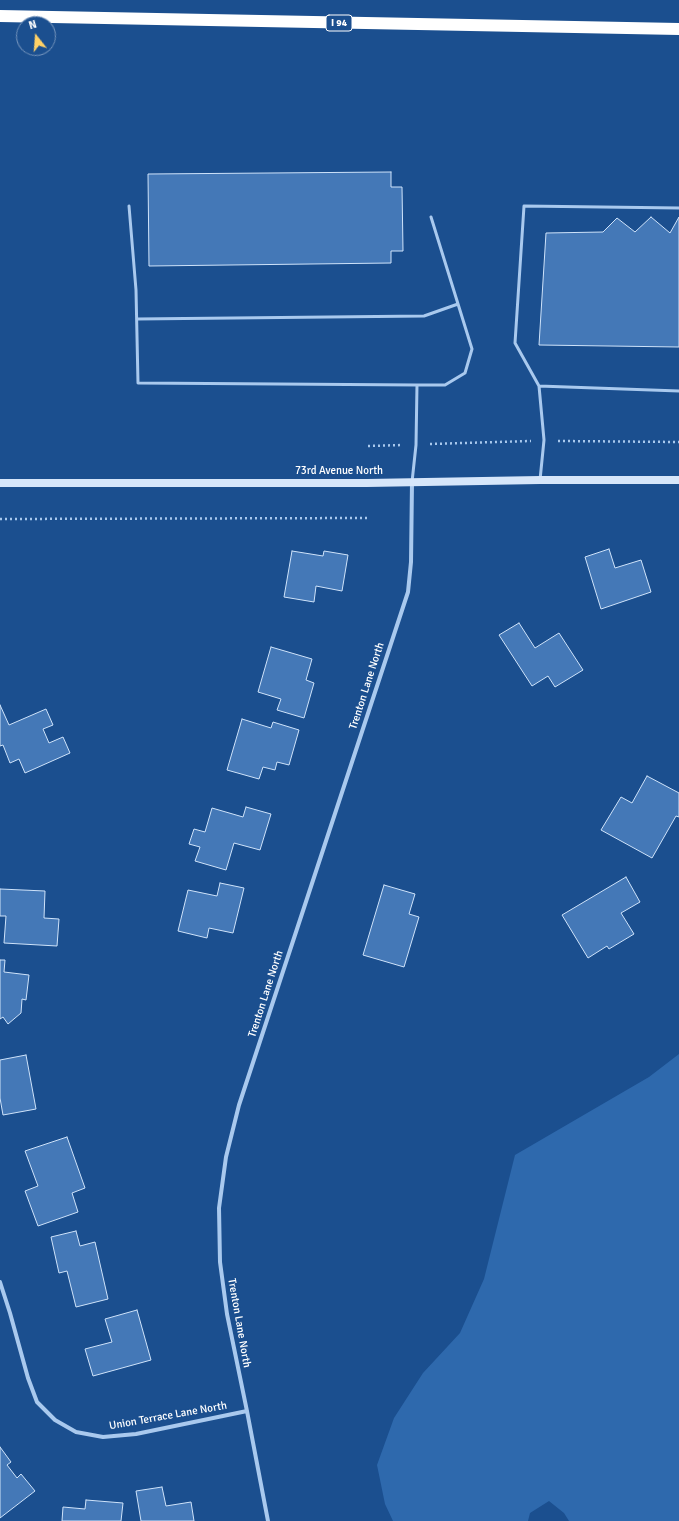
<!DOCTYPE html>
<html>
<head>
<meta charset="utf-8">
<style>
	body { margin:0 }
	#map { position:relative; width:679px; height:1521px; overflow:hidden; background:#1b4f8f; font-family:Signika,sans-serif }
	canvas { display:block }
	.north { position:absolute; left:16px; top:16px; width:40px; height:40px; box-sizing:border-box; background:#1b4f8f; border:1px solid #7695bc; border-radius:50%; rotate:343deg; font-size:11px; font-weight:700; line-height:16px; text-align:center; color:#fff }
	.north::after { content:''; display:block; margin:auto; width:14px; height:18px; background:#ffd166; clip-path:polygon(50% 0,100% 100%,50% 72%,0 100%) }
</style>
</head>
<body>
<div id="map">
<canvas width="679" height="1521"></canvas>
<div class="north">N</div>
</div>
<script>
const context = document.querySelector('canvas').getContext('2d');
context.lineJoin = 'round';
function paint(path, color) { context.fillStyle = color; context.fill(path, 'evenodd'); }
const toPath = rows => new Path2D(rows.map(r => 'M' + r).join(''));
function trace(path, color, width, dash) { context.strokeStyle = color; context.lineWidth = width; context.lineCap = dash ? 'butt' : 'round'; context.setLineDash(dash || []); context.stroke(path); }
function write(font, color, halo, rows, align = 'center') {
  context.font = font + ' Signika,sans-serif'; context.lineWidth = 3; context.setLineDash([]); context.textBaseline = 'middle'; context.strokeStyle = halo; context.fillStyle = color; for (const [text, x, y, turn = 0] of rows) {
    context.save(); context.translate(x, y); context.rotate((+turn || 0) * Math.PI / 180); context.textAlign = isNaN(turn) ? turn : align; if (halo) context.strokeText(text, 0, 0); context.fillText(text, 0, 0); context.restore();
  }
}
paint(toPath([
	[679,1054,679,1521,569,1521,564,1513,549,1501,530,1513,528,1521,393,1521,385,1504,377,1465,394,1418,423,1373,460,1333,484,1279,515,1155,649,1077]
]), '#2e69ad');
const building = toPath([
	[391,172,391,187,402,187,403,251,391,251,391,263,149,266,148,174,391,172],
	[651,217,670,233,679,217,679,347,539,345,546,233,603,232,617,218,635,232,651,217],
	[609,549,615,568,641,560,651,592,601,609,585,557,609,549],
	[292,551,323,556,324,551,348,555,342,591,316,586,314,602,284,597,292,551],
	[519,623,535,648,559,633,583,670,555,687,548,676,532,686,499,635,519,623],
	[271,647,312,659,306,680,314,683,304,718,277,710,281,699,258,692,271,647],
	[0,705,9,725,46,709,53,725,43,729,49,743,63,737,70,753,25,773,19,759,10,763,3,745,0,746,0,705],
	[242,719,271,728,273,722,299,730,289,765,277,762,275,770,263,767,259,779,227,770,242,719],
	[647,776,679,793,679,817,676,816,652,858,601,830,621,797,632,803,647,776],
	[246,807,271,814,260,850,234,843,226,870,195,861,200,847,189,844,194,829,205,832,212,808,243,817,246,807],
	[626,877,640,902,621,913,634,934,609,949,607,946,588,958,562,915,626,877],
	[220,883,244,888,233,933,209,928,207,938,178,931,188,890,217,896,220,883],
	[384,885,415,894,409,914,419,917,404,967,363,955,384,885],
	[0,889,45,891,44,918,59,919,57,946,4,943,6,916,0,916,0,889],
	[0,960,5,960,4,972,29,975,26,1000,22,999,21,1013,8,1024,3,1017,0,1019,0,960],
	[26,1055,36,1109,3,1115,0,1098,0,1060,26,1055],
	[67,1137,85,1188,72,1193,78,1212,38,1226,25,1191,38,1186,25,1151,67,1137],
	[76,1231,80,1246,95,1242,108,1299,76,1307,67,1271,59,1273,51,1237,76,1231],
	[137,1310,151,1360,93,1376,85,1349,112,1342,105,1319,137,1310],
	[0,1447,11,1462,7,1465,17,1478,21,1474,35,1491,0,1518,0,1447],
	[162,1487,166,1506,191,1502,194,1521,141,1521,136,1491,162,1487],
	[86,1500,123,1503,121,1521,62,1521,63,1507,85,1509,86,1500]
]);
paint(building, '#4478b7');
trace(building, '#cfe3fa', 1);
trace(toPath([
	[558,441,679,442],
	[430,444,531,441],
	[368,446,403,445],
	[0,519,367,518]
]), '#a9c9ee', 2.5, [2, 3]);
trace(toPath([
	[129,206,136,290,138,383,417,385,416,445,412,482],
	[679,208,524,206,515,343,539,386,679,391],
	[137,319,424,316,458,304],
	[417,385,445,385,465,373,472,349,431,217],
	[539,386,544,440,540,480]
]), '#a9c9ee', 3);
trace(toPath([
	[0,1282,10,1313,28,1378,37,1402,55,1420,76,1432,103,1437,136,1434,247,1411],
	[268,1521,247,1411,227,1314,220,1262,219,1208,226,1157,239,1105,408,592,411,562,412,482]
]), '#a9c9ee', 4);
trace(toPath([
	[0,483,367,483,540,480,679,480]
]), '#d6e6fa', 8);
trace(toPath([
	[0,16,679,29]
]), '#fff', 12);
for (const [x, y, w] of [
	[339,23,26]
]) { const box = new Path2D(); box.roundRect(x - w / 2, y - 8, w, 16, 3); context.fillStyle = '#1b4f8f'; context.fill(box); trace(box, '#fff', 1); }
write('bold 10px', '#fff', null, [
	["I 94",339,23]
]);
write('11px', '#fff', '#1b4f8f', [
	["73rd Avenue North",339,471],
	["Trenton Lane North",367,686,-72],
	["Trenton Lane North",266,994,-72],
	["Trenton Lane North",239,1323,80],
	["Union Terrace Lane North",168,1416,-10]
]);
</script>
</body>
</html>
